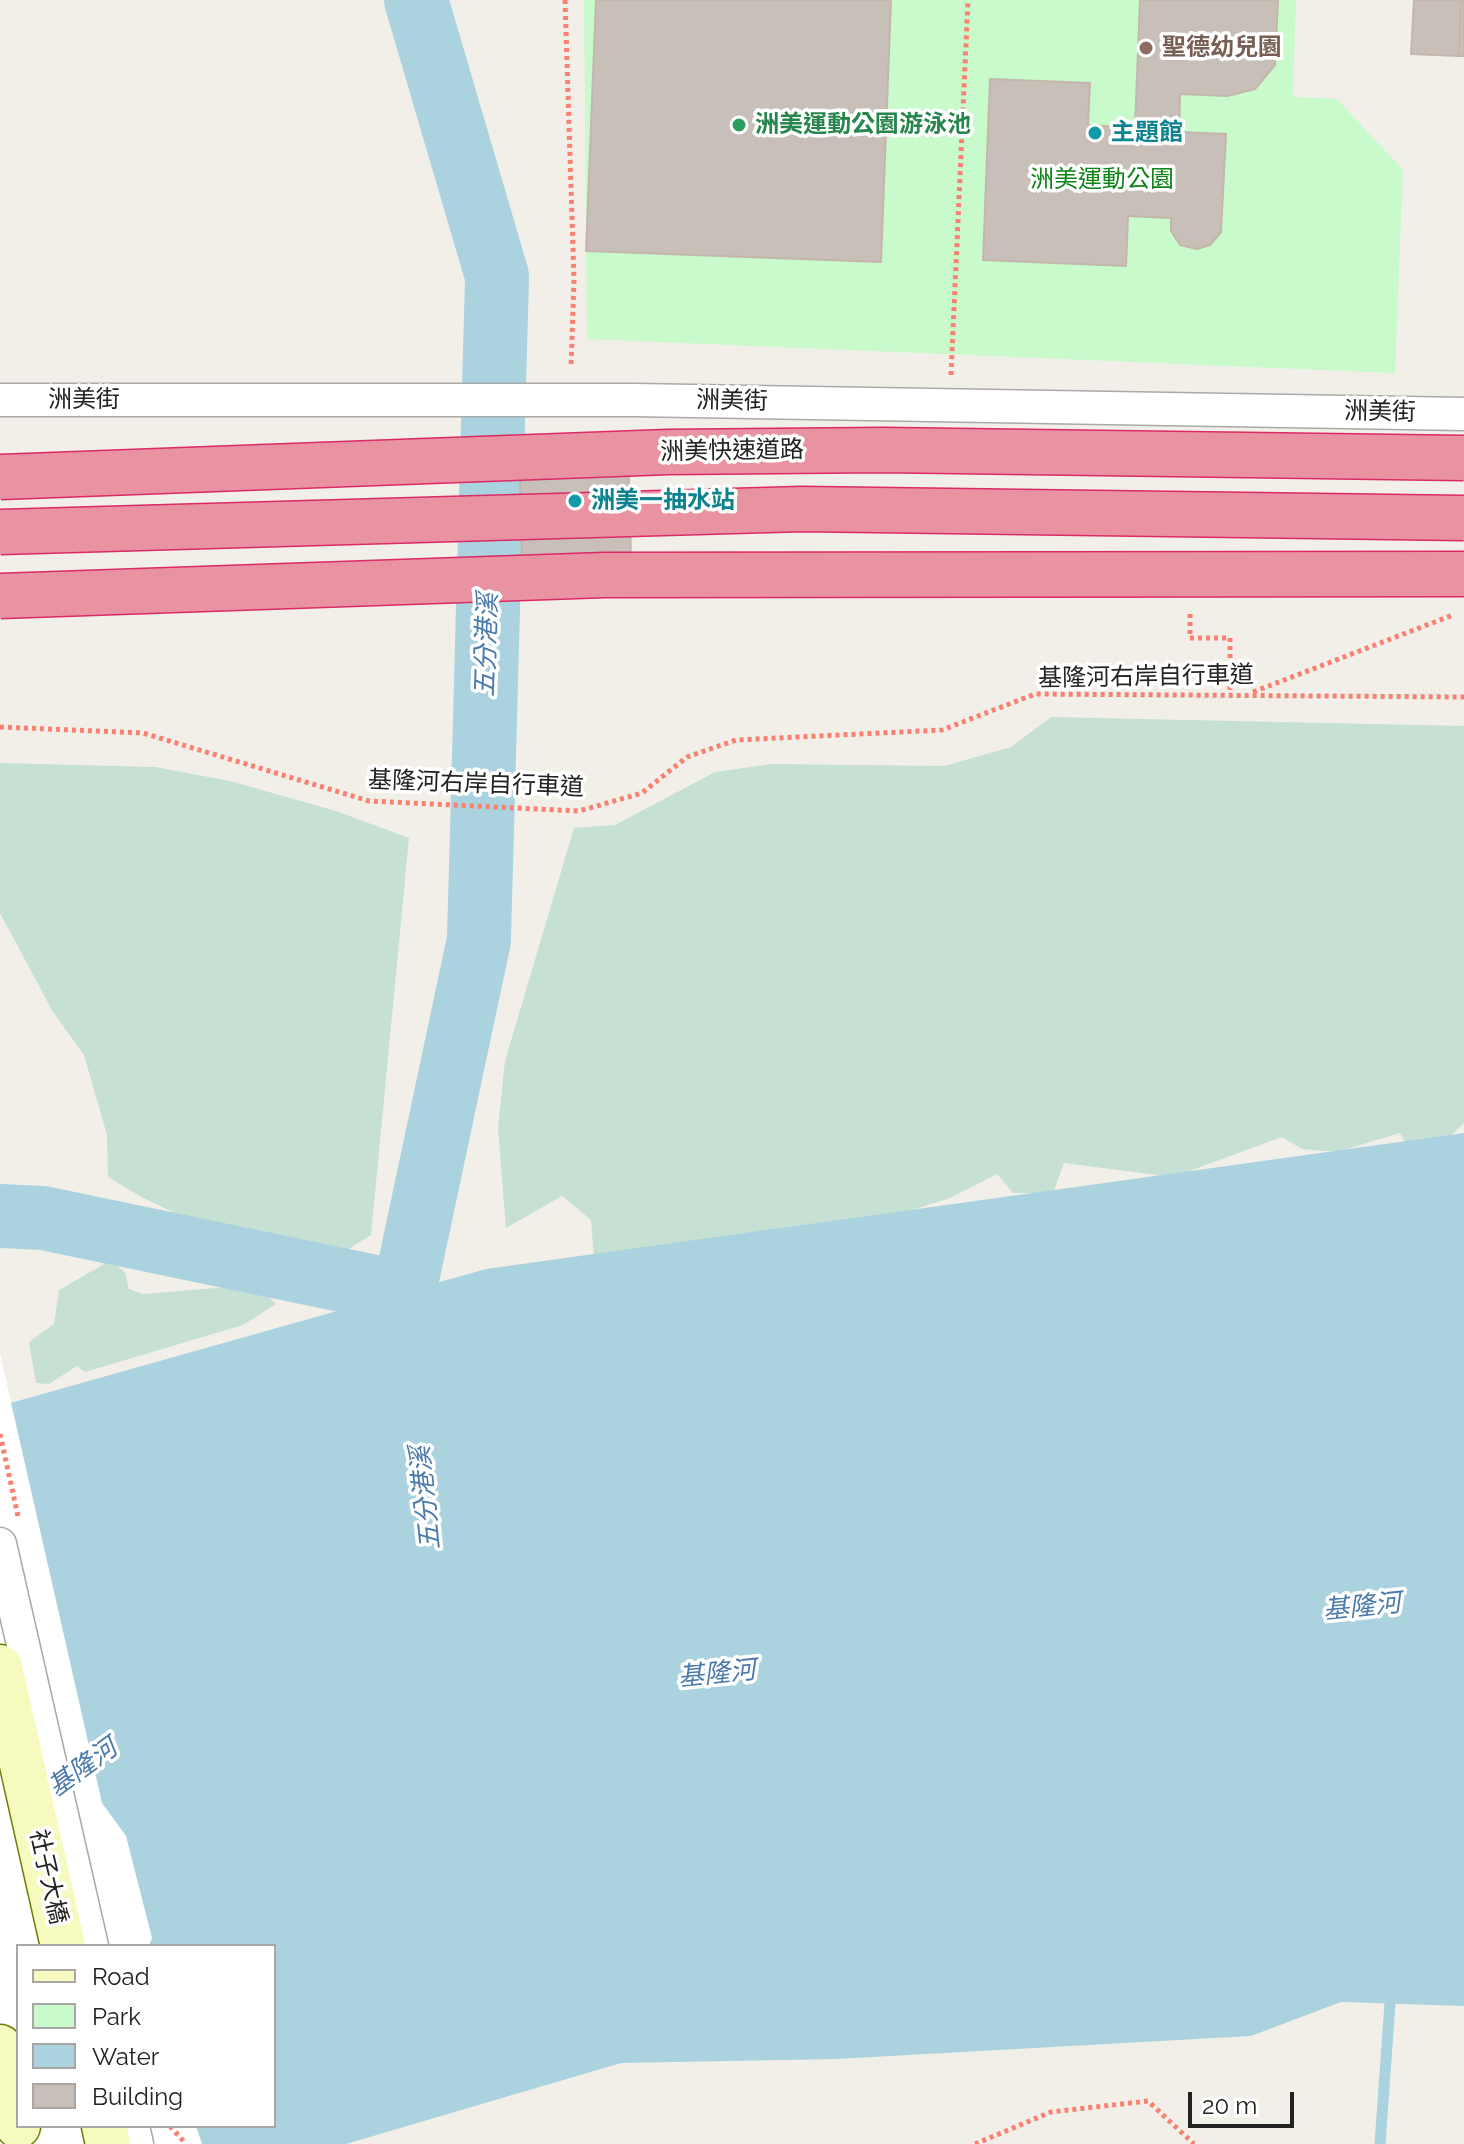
<!DOCTYPE html>
<html>
<head>
<meta charset="utf-8">
<style>
	body { margin:0 }
	#map { position:relative; width:1464px; height:2144px; overflow:hidden; background:#f2efe9; font-family:Raleway,sans-serif }
	canvas { display:block }
	.legend { position:absolute; left:16px; top:1944px; width:260px; height:184px; box-sizing:border-box; background:#fff; border:2px solid #a7a7a7; margin:0; padding:10px 14px; list-style:none; font-size:24px; color:#222 }
	.legend li { display:flex; align-items:center; gap:16px; height:40px }
	.legend b { width:40px; border:2px solid #a7a7a7 }
	.scale { position:absolute; left:1188px; top:2092px; width:106px; height:36px; box-sizing:border-box; border:4px solid #222; border-top:0; padding-left:10px; font-size:24px; line-height:28px; white-space:nowrap; color:#222; -webkit-text-stroke:6px #fff; paint-order:stroke }
</style>
</head>
<body>
<div id="map">
<canvas width="1464" height="2144"></canvas>
<ul class="legend">
<li><b style="height:10px;background:#f7fabf"></b>Road</li>
<li><b style="height:22px;background:#c8facc"></b>Park</li>
<li><b style="height:22px;background:#aad3df"></b>Water</li>
<li><b style="height:22px;background:#c7bfb8"></b>Building</li>
</ul>
<div class="scale">20 m</div>
</div>
<script>
const context = document.querySelector('canvas').getContext('2d');
context.lineJoin = 'round';
function paint(path, color) { context.fillStyle = color; context.fill(path, 'evenodd'); }
const toPath = rows => new Path2D(rows.map(r => 'M' + r).join(''));
function trace(path, color, width, dash) { context.strokeStyle = color; context.lineWidth = width; context.lineCap = dash ? 'butt' : 'round'; context.setLineDash(dash || []); context.stroke(path); }
function write(font, color, halo, rows, align = 'center') {
  context.font = font + ' Raleway,"Noto Sans TC",sans-serif'; context.lineWidth = 7; context.setLineDash([]); context.textBaseline = 'middle'; context.strokeStyle = halo; context.fillStyle = color; for (const [text, x, y, turn = 0] of rows) {
    context.save(); context.translate(x, y); context.rotate((+turn || 0) * Math.PI / 180); context.textAlign = isNaN(turn) ? turn : align; if (halo) context.strokeText(text, 0, 0); context.fillText(text, 0, 0); context.restore();
  }
}
paint(toPath([
	[1051,717,1464,726,1464,1123,1434,1152,1411,1153,1400,1133,1337,1152,1302,1149,1282,1137,1173,1177,1064,1163,1053,1193,1013,1193,997,1174,950,1198,825,1238,594,1258,591,1220,562,1196,506,1228,498,1128,505,1061,574,828,615,825,715,772,772,764,944,766,1011,747],
	[0,763,155,767,230,781,336,811,409,838,371,1235,347,1250,188,1219,143,1198,108,1177,107,1135,84,1055,53,1012,0,913],
	[111,1260,125,1273,129,1289,143,1294,241,1286,266,1294,276,1304,243,1325,85,1372,77,1366,49,1384,36,1383,29,1342,54,1324,59,1290]
]), '#c6e0d4');
paint(toPath([
	[584,0,1296,0,1293,97,1337,99,1403,170,1395,373,587,339]
]), '#c8facc');
paint(toPath([
	[1464,1133,1464,2006,1341,2002,1251,2036,837,2059,621,2063,346,2144,0,2144,0,1406,486,1269],
	[18,1946,274,1946,274,2126,18,2126]
]), '#aad3df');
paint(toPath([
	[0,1354,102,1803,126,1836,152,1938,149,1946,18,1946,18,2126,196,2126,202,2144,0,2144]
]), '#fff');
trace(toPath([
	[1380,2144,1391,1989]
]), '#aad3df', 11);
trace(toPath([
	[0,1216,43,1218,404,1293],
	[413,1381,404,1293,479,940,497,276,416,0]
]), '#aad3df', 64);
const building = toPath([
	[596,0,891,0,881,262,586,251,596,0],
	[1140,0,1278,0,1275,65,1255,89,1227,96,1180,94,1179,132,1226,134,1221,232,1210,245,1197,249,1180,245,1171,231,1171,218,1128,216,1126,266,983,260,990,79,1090,83,1088,125,1135,128,1140,0],
	[1414,0,1461,0,1459,56,1411,54,1414,0],
	[1461,0,1464,0,1464,56,1459,56,1461,0],
	[628,438,631,560,522,563,519,441,628,438]
]);
paint(building, '#c7bfb8');
trace(building, '#c4b6ab', 2);
const street = toPath([
	[0,400,634,400,1464,414],
	[0,1544,92,1946],
	[133,2126,137,2144]
]);
const secondary = toPath([
	[0,1667,63,1946],
	[0,2047,18,2126],
	[104,2126,108,2144]
]);
trace(street, '#a9a9a9', 35);
trace(secondary, '#707d05', 47);
trace(toPath([
	[565,0,574,279,571,367],
	[951,375,968,0],
	[1190,614,1190,638,1230,638,1230,693],
	[1253,692,1453,615],
	[0,727,143,733,369,801,579,811,642,793,687,757,736,740,942,730,1035,694,1464,697],
	[0,1434,18,1516],
	[170,2126,186,2144],
	[975,2144,1051,2112,1148,2101,1194,2144]
]), '#fa8072', 5, [4, 4]);
trace(street, '#fff', 32);
trace(secondary, '#f7fabf', 44);
const highwayBridge = toPath([
	[0,477,668,452,883,450,1464,458],
	[0,532,802,509,1464,518],
	[0,596,605,575,1464,574]
]);
trace(highwayBridge, '#dc2a67', 47, []);
trace(highwayBridge, '#e892a2', 44);
for (const [x, y, r, color] of [
	[1146,48,8,"#8d6e63"],
	[739,125,8,"#2e9e5b"],
	[1095,133,8,"#0f9aa8"],
	[575,501,8,"#0f9aa8"]
]) { const dot = new Path2D(); dot.arc(x, y, r, 0, 2 * Math.PI); context.fillStyle = color; context.fill(dot); trace(dot, '#fff', 3); }
write('bold 24px', '#785e54', '#fff', [
	["聖德幼兒園",1162,48]
], 'left');
write('bold 24px', '#27864d', '#fff', [
	["洲美運動公園游泳池",755,125]
], 'left');
write('bold 24px', '#0d838f', '#fff', [
	["主題館",1111,133],
	["洲美一抽水站",591,501]
], 'left');
write('24px', '#0c8416', '#fff', [
	["洲美運動公園",1102,180]
]);
write('24px', '#222', '#fff', [
	["洲美街",84,400],
	["洲美街",732,401,1],
	["洲美街",1380,412,1],
	["洲美快速道路",732,451,-1],
	["基隆河右岸自行車道",1146,677,-1],
	["基隆河右岸自行車道",476,784,2],
	["社子大橋",48,1877,77]
]);
write('italic 26px', '#4a7aab', '#fff', [
	["五分港溪",487,645,-88],
	["五分港溪",426,1498,-96],
	["基隆河",1362,1607,-6],
	["基隆河",717,1674,-6],
	["基隆河",83,1768,-36]
]);
</script>
</body>
</html>
